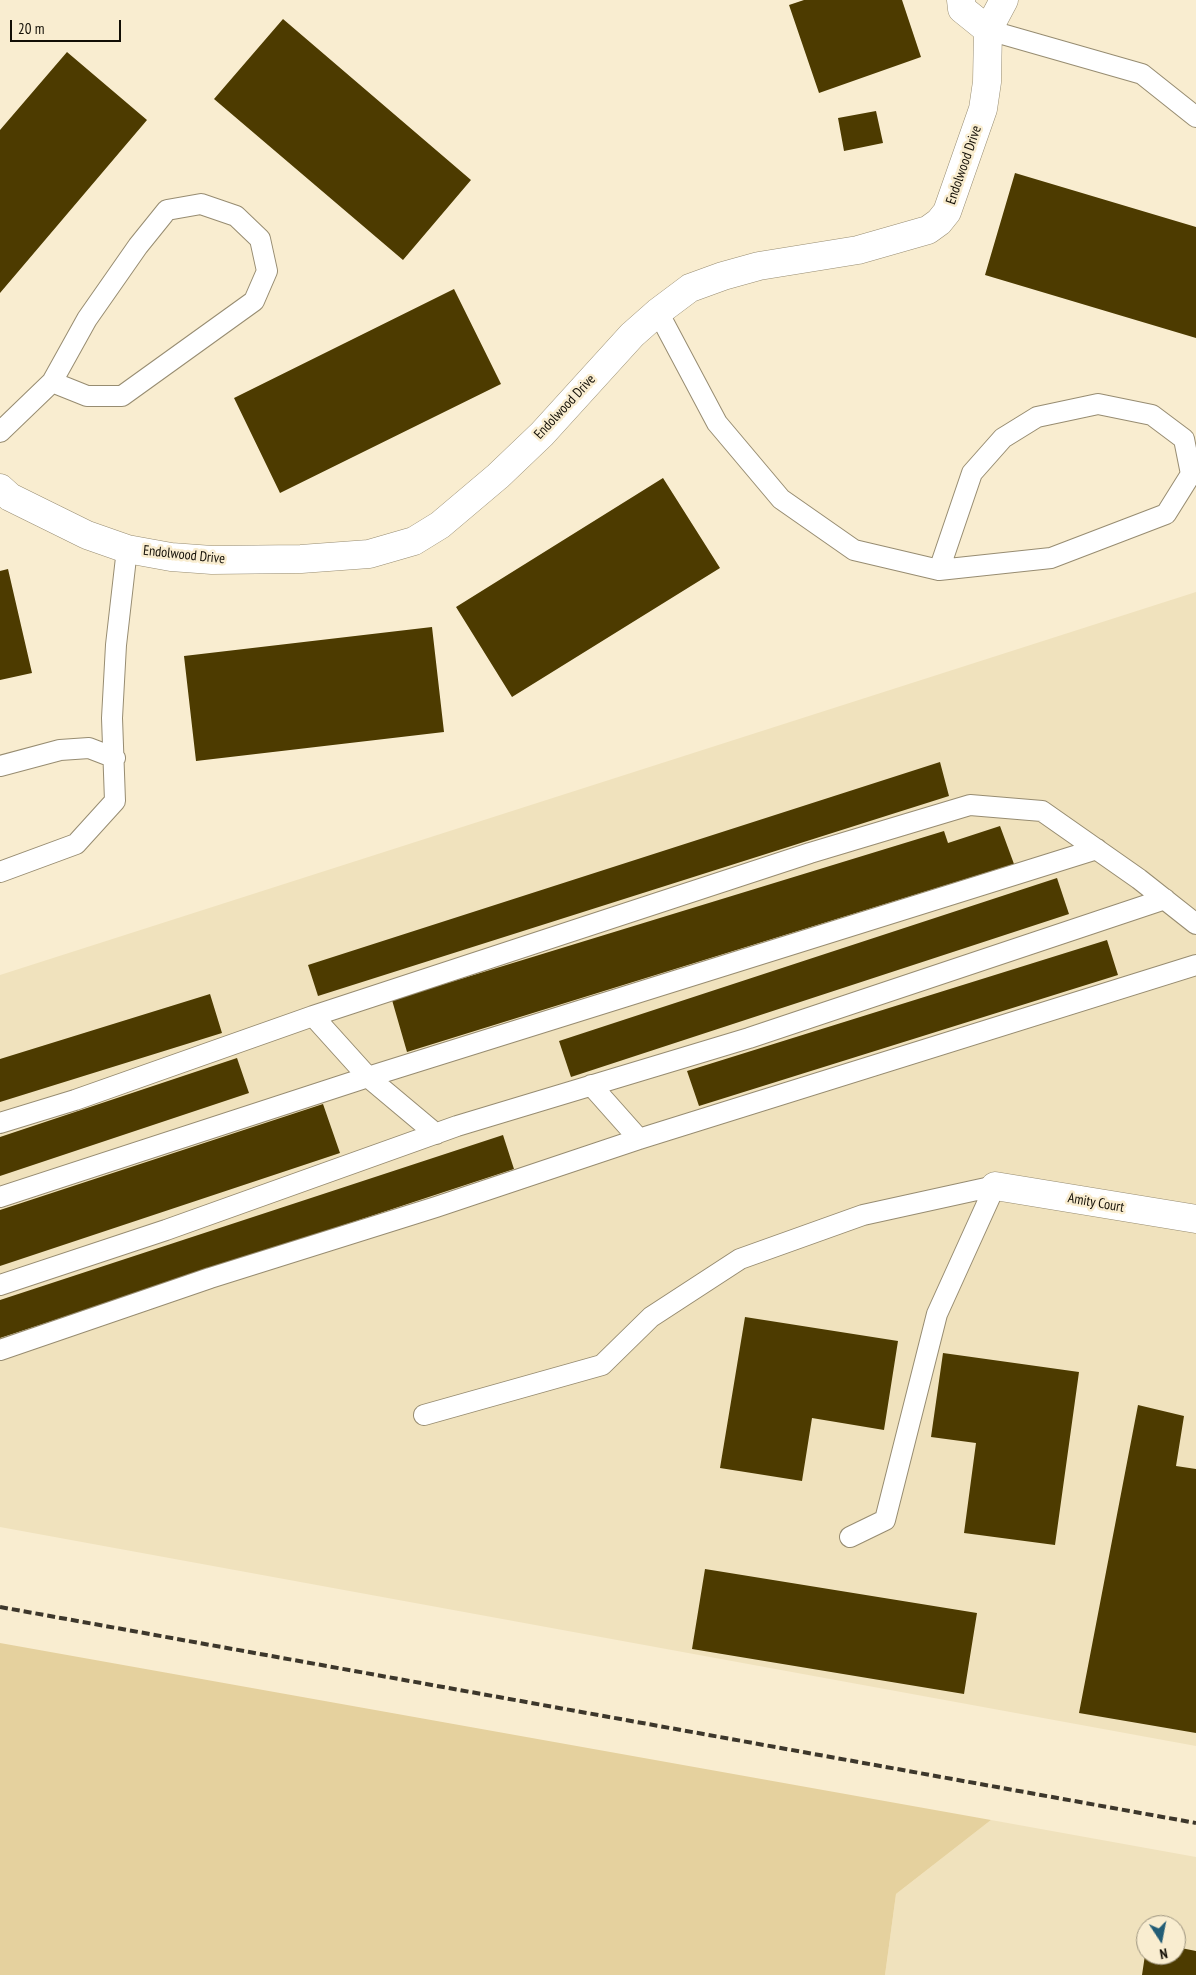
<!DOCTYPE html>
<html>
<head>
<meta charset="utf-8">
<style>
	body { margin:0 }
	#map { position:relative; width:1196px; height:1975px; overflow:hidden; background:#f9edd0; font-family:"PT Sans Narrow",sans-serif }
	canvas { display:block }
	.north { position:absolute; left:1136px; top:1915px; width:50px; height:50px; box-sizing:border-box; background:#f9edd0; border:1px solid #9d947f; border-radius:50%; rotate:169deg; font-size:14px; font-weight:700; line-height:20px; text-align:center; color:#120e05 }
	.north::after { content:''; display:block; margin:auto; width:18px; height:22px; background:#235d76; clip-path:polygon(50% 0,100% 100%,50% 72%,0 100%) }
	.scale { position:absolute; left:10px; top:20px; width:111px; height:22px; box-sizing:border-box; border:2px solid #120e05; border-top:0; padding-left:6px; font-size:15px; line-height:18px; white-space:nowrap; color:#120e05; -webkit-text-stroke:4px #f9edd0; paint-order:stroke }
</style>
</head>
<body>
<div id="map">
<canvas width="1196" height="1975"></canvas>
<div class="north">N</div>
<div class="scale">20 m</div>
</div>
<script>
const context = document.querySelector('canvas').getContext('2d');
context.lineJoin = 'round';
function paint(path, color) { context.fillStyle = color; context.fill(path, 'evenodd'); }
const toPath = rows => new Path2D(rows.map(r => 'M' + r).join(''));
function trace(path, color, width, dash) { context.strokeStyle = color; context.lineWidth = width; context.lineCap = dash ? 'butt' : 'round'; context.setLineDash(dash || []); context.stroke(path); }
function write(font, color, halo, rows, align = 'center') {
  context.font = font + ' "PT Sans Narrow",sans-serif'; context.lineWidth = 5; context.setLineDash([]); context.textBaseline = 'middle'; context.strokeStyle = halo; context.fillStyle = color; for (const [text, x, y, turn = 0] of rows) {
    context.save(); context.translate(x, y); context.rotate((+turn || 0) * Math.PI / 180); context.textAlign = isNaN(turn) ? turn : align; if (halo) context.strokeText(text, 0, 0); context.fillText(text, 0, 0); context.restore();
  }
}
paint(toPath([
	[1196,592,1196,1746,0,1527,0,975],
	[991,1820,1196,1857,1196,1975,885,1975,896,1894],
	[1146,1925,1176,1925,1176,1955,1146,1955]
]), '#f0e2bd');
paint(toPath([
	[0,1643,991,1820,896,1894,885,1975,0,1975]
]), '#e5d19e');
paint(toPath([
	[804,0,902,0,921,57,819,93,789,5],
	[283,19,471,180,403,260,214,99],
	[67,52,147,120,0,293,0,130],
	[876,111,883,143,844,151,838,118],
	[1015,173,1196,227,1196,338,985,275],
	[454,289,501,384,280,493,234,398],
	[663,478,720,568,512,697,456,607],
	[8,569,32,673,0,680,0,571],
	[432,627,444,732,196,761,184,656],
	[940,762,949,796,318,996,308,965],
	[1000,826,1014,864,407,1052,392,1000,944,831,948,843],
	[1057,878,1069,914,571,1077,559,1041],
	[1107,940,1118,975,699,1106,687,1071],
	[210,994,222,1033,0,1102,0,1059],
	[237,1058,249,1093,0,1176,0,1137],
	[323,1104,340,1153,0,1266,0,1210],
	[503,1135,514,1169,0,1338,0,1300],
	[745,1317,898,1341,884,1430,812,1418,802,1481,720,1468],
	[943,1353,1079,1372,1055,1545,964,1533,976,1443,931,1437],
	[1138,1405,1184,1416,1176,1466,1196,1469,1196,1733,1079,1713],
	[705,1569,977,1613,964,1694,692,1649],
	[1176,1947,1196,1951,1196,1975,1142,1975,1145,1955,1176,1955]
]), '#4d3b00');
const service = toPath([
	[988,30,1142,74,1196,117],
	[658,312,717,423,781,499,854,550,939,570,1051,558,1166,514,1191,474,1184,439,1152,415,1098,404,1037,417,1003,438,972,473,939,570],
	[0,432,52,382,87,319,138,246,167,210,201,204,236,216,260,239,267,271,254,301,122,396,87,396,52,382],
	[0,766,60,750,89,748,115,758],
	[0,872,76,844,115,801,112,718,116,645,127,549],
	[313,1016,368,1077,436,1134],
	[591,1085,639,1139],
	[0,1123,75,1100,313,1016,810,853,970,805,1042,811,1139,879,1196,924],
	[0,1197,368,1077,1097,849],
	[0,1285,166,1230,457,1126,749,1038,1165,899],
	[0,1350,210,1278,436,1207,639,1139,1196,965],
	[424,1415,602,1365,651,1317,740,1259,863,1215,995,1186],
	[850,1537,885,1520,937,1314,995,1186]
]);
const minor = toPath([
	[961,0,962,9,988,30],
	[0,488,10,497,87,535,127,549,171,557,212,560,301,559,369,554,414,541,440,525,498,476,542,434,632,335,658,312,690,288,723,276,759,266,858,250,928,230,939,222,947,212,983,109,987,82,988,30,1004,0],
	[995,1186,1196,1219]
]);
trace(service, '#978c71', 22);
trace(minor, '#978c71', 29);
trace(service, '#fff', 20);
trace(minor, '#fff', 28);
trace(toPath([
	[0,1607,1196,1823]
]), '#3d372b', 4, [8, 4]);
write('14px', '#120e05', '#f9edd0', [
	["Endolwood Drive",964,165,-71],
	["Endolwood Drive",565,407,-47],
	["Endolwood Drive",184,555,6],
	["Amity Court",1096,1203,10]
]);
</script>
</body>
</html>
